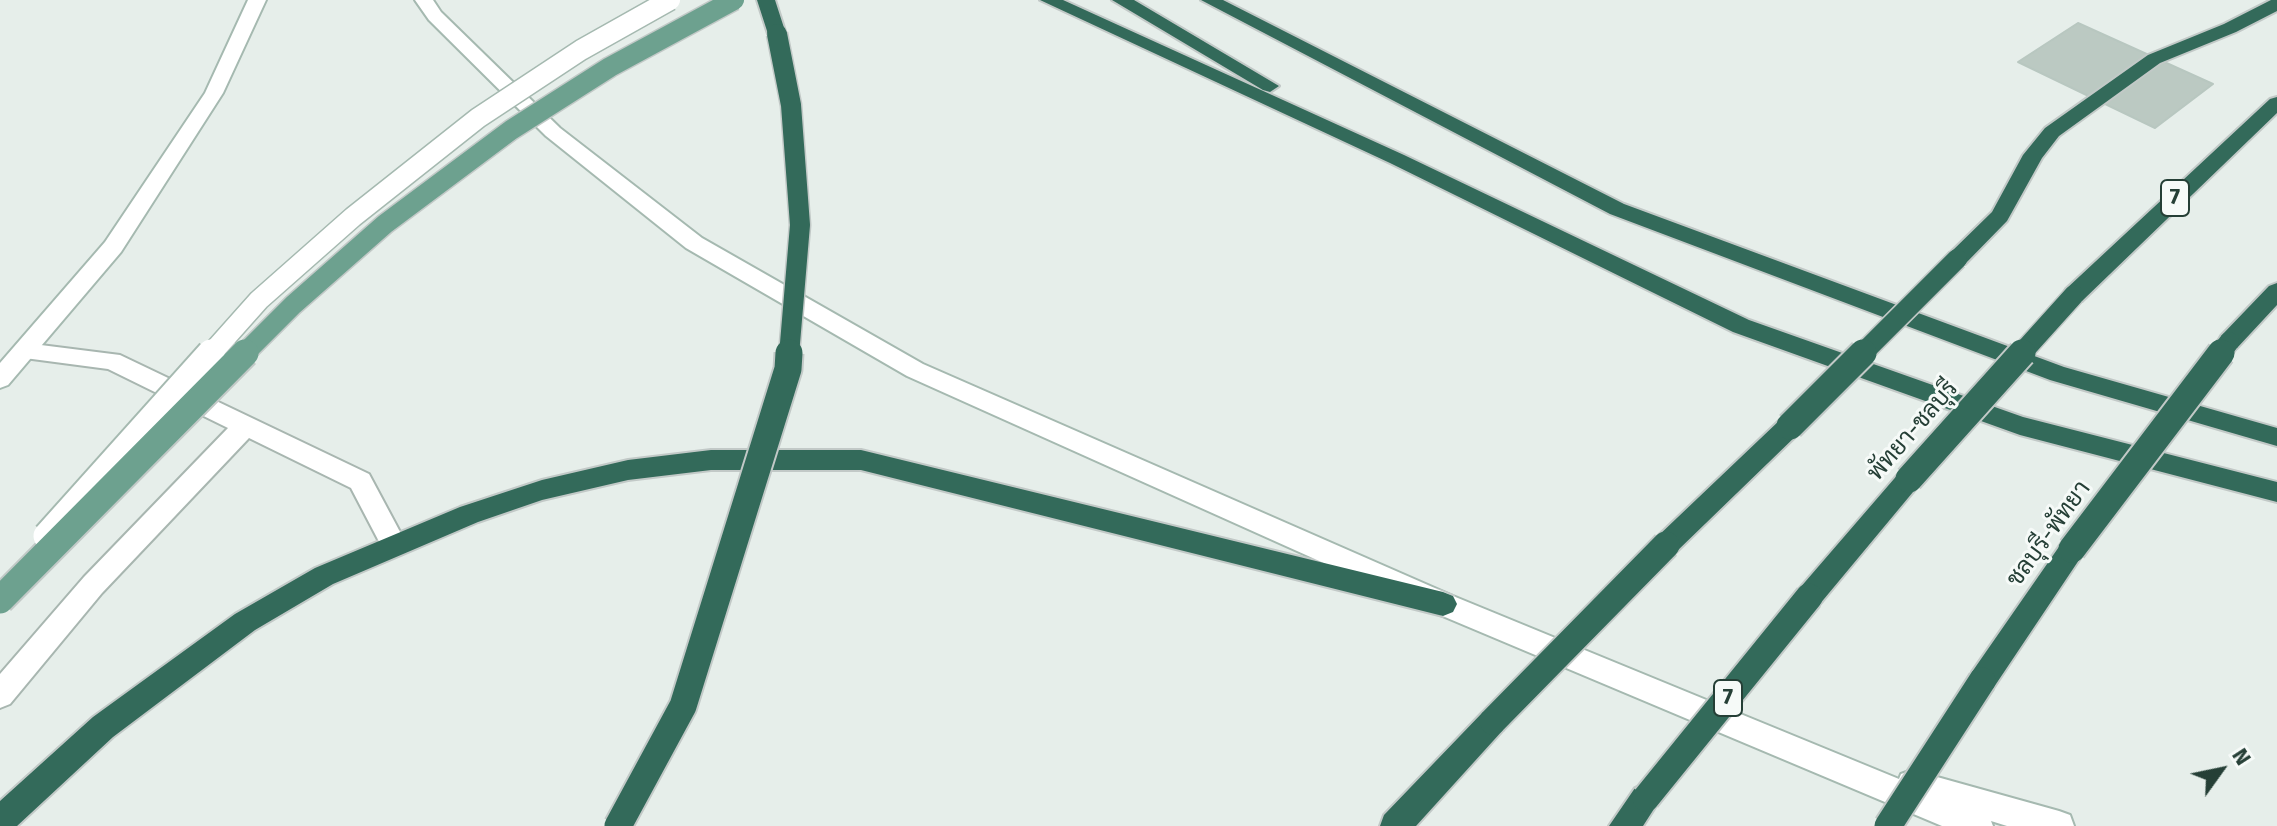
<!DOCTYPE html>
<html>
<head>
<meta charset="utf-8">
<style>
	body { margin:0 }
	#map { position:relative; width:2277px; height:826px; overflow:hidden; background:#e6eeea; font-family:"Fira Sans",sans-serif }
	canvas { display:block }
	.north { position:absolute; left:2181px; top:730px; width:80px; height:80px; -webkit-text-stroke:6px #f6faf8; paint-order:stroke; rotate:57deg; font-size:22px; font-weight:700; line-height:32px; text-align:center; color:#253f36 }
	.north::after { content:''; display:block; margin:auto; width:28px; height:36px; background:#253f36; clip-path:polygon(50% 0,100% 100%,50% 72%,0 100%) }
</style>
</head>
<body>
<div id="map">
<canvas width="2277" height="826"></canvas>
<div class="north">N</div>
</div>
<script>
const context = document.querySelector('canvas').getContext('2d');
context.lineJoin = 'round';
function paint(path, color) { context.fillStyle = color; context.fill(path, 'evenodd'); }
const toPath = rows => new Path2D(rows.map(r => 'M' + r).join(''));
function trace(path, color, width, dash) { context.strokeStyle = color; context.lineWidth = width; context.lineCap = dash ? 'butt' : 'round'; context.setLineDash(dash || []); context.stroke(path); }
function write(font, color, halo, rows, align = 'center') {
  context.font = font + ' "Fira Sans",Sarabun,sans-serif'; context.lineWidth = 6; context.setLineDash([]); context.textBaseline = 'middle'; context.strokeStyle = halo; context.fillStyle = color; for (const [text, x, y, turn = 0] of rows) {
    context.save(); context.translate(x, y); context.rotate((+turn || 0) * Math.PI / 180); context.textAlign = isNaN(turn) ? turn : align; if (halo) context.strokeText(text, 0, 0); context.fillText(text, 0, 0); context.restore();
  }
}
const building = toPath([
	[2078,23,2213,84,2155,128,2018,62,2078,23]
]);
paint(building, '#bbc9c2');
trace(building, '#b8c7c0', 2);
const lane = toPath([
	[25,343,120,355,369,474,407,545,403,553,394,556,385,553,351,488,249,438,102,593,10,704,0,708,0,674,84,577,228,428,108,369,17,357,14,351,17,345,25,343]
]);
const secondary = toPath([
	[248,0,266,0,223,93,121,252,8,385,0,388,0,363,105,242,205,93,248,0],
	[415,0,433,0,441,12,560,128,702,238,923,364,1453,596,1899,779,1901,774,1912,770,2059,811,2070,815,2074,826,2007,826,1991,821,1993,826,1942,826,1433,612,907,376,686,248,546,136,429,20,415,0]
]);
const highway = toPath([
	[757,0,775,0,786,34,783,38,777,39,768,34,757,0],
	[1040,0,1063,0,1404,155,1749,320,2023,417,2277,482,2277,502,2020,435,1733,332,1390,163,1040,0],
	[1112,0,1134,0,1279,86,1270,92,1263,90,1112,0],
	[1201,0,1223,0,1624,204,2064,367,2277,428,2277,446,2050,380,1610,214,1201,0],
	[2271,0,2277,0,2277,11,2236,32,2160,63,2059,136,2042,158,2007,221,1965,264,1949,264,1946,259,1949,254,1992,212,2023,155,2045,128,2148,55,2224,24,2271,0],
	[2277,97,2277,113,2082,301,2066,301,2063,295,2066,289,2270,99,2277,97],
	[2277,283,2277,305,2237,348,2229,350,2221,348,2218,342,2221,336,2269,286,2277,283],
	[1790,417,1799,419,1802,426,1799,433,1675,553,1666,556,1657,553,1653,545,1657,537,1781,419,1790,417],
	[711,450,861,450,1443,592,1453,596,1457,604,1453,612,1443,616,861,470,711,470,628,480,542,500,478,522,333,584,255,630,113,737,17,826,0,826,0,801,93,717,235,614,315,568,460,507,542,480,628,460,711,450],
	[1909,469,1918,472,1922,479,1918,486,1819,605,1809,609,1799,605,1796,597,1799,589,1900,472,1909,469],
	[2072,538,2081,541,2085,549,2081,557,1992,690,1982,694,1972,690,1968,681,1972,672,2063,541,2072,538],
	[1493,708,1503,712,1508,721,1503,730,1416,826,1380,826,1384,815,1483,712,1493,708],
	[1646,783,1657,788,1661,798,1643,826,1609,826,1635,788,1646,783]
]);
trace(lane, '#a8b6b0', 4);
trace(secondary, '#a5b9b0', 4);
trace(highway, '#c2c9c7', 4);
paint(lane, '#fff');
paint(secondary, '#fff');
paint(highway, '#336a5a');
const secondaryBridgeFar1 = toPath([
	[210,355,259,300,353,217,478,118,581,50,670,0]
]);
const secondaryBridge = toPath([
	[47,536,211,353]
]);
const primaryBridgeFar1 = toPath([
	[243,355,293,305,385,224,511,130,610,67,734,0]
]);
const primaryBridge = toPath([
	[0,600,245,353]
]);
const highwayBridgeFar1 = toPath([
	[777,34,791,105,800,225,789,355],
	[1861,355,1957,259],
	[2020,355,2074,295],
	[2219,355,2229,342]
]);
const highwayBridge = toPath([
	[1790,426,1863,353],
	[1909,479,2022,353],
	[2072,549,2221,353],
	[1493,721,1666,545],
	[1646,798,1809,597],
	[618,826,683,706,788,369,789,353],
	[1888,826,1982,681]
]);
trace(secondaryBridgeFar1, '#a5b9b0', 23, []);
trace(secondaryBridge, '#a5b9b0', 31, []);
trace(primaryBridgeFar1, '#c2c9c7', 23, []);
trace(primaryBridge, '#c2c9c7', 31, []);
trace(highwayBridgeFar1, '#c2c9c7', 23, []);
trace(highwayBridge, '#c2c9c7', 31, []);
trace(secondaryBridgeFar1, '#fff', 20);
trace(secondaryBridge, '#fff', 27);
trace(primaryBridgeFar1, '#6da18f', 20);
trace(primaryBridge, '#6da18f', 27);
trace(highwayBridgeFar1, '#336a5a', 20);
trace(highwayBridge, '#336a5a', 27);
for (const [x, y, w] of [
	[2175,198,28],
	[1728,698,28]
]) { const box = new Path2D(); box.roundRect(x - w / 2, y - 18, w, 36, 6); context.fillStyle = '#f6faf8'; context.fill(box); trace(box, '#253f36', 2); }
write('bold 22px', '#253f36', null, [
	["7",2175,198],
	["7",1728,698]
]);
write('24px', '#253f36', '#f6faf8', [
	["พัทยา-ชลบุรี",1913,431,-49],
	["ชลบุรี-พัทยา",2049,534,-54]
]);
</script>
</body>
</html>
